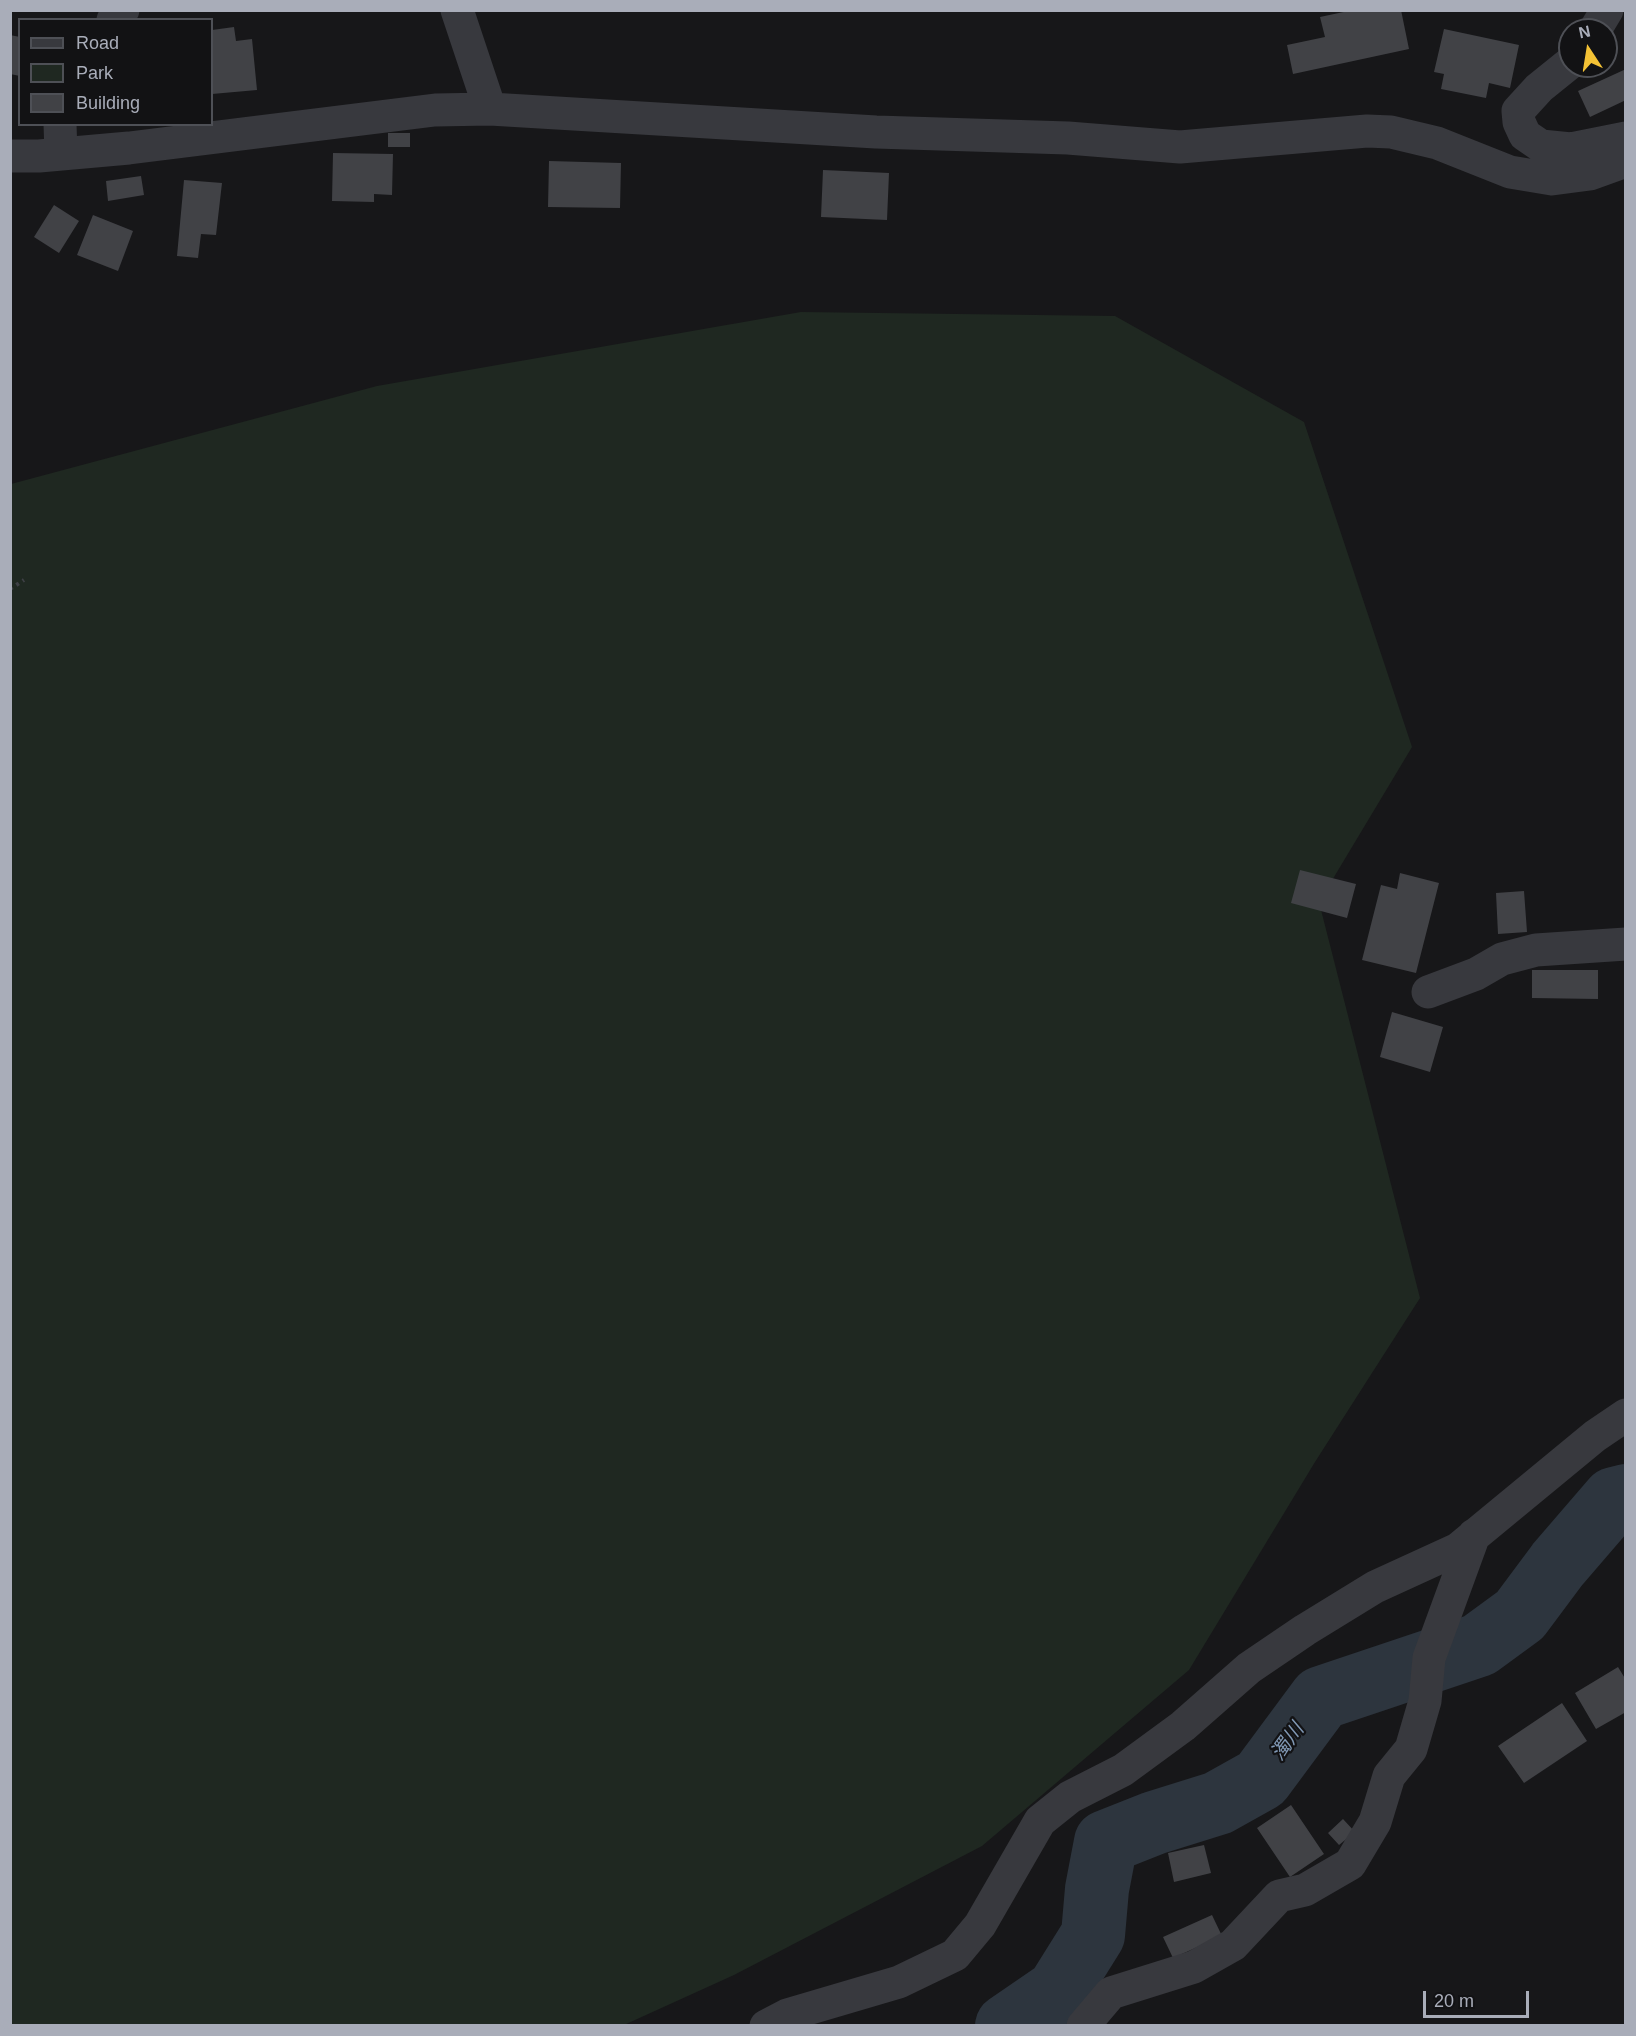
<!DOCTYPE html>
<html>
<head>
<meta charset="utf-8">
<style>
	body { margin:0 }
	#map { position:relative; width:1636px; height:2036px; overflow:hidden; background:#171719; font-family:Arial,sans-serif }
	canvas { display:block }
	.frame { position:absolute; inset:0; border:12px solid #a9adb9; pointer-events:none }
	.legend { position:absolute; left:18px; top:18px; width:195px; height:108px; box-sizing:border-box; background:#121214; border:2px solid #4e5056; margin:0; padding:8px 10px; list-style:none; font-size:18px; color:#a9adb9 }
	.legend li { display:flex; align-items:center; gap:12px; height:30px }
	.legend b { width:30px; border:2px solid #4e5056 }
	.north { position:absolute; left:1558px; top:18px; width:60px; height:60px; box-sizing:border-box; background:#121214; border:2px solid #4e5056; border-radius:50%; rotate:348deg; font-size:16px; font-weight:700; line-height:24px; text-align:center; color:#a9adb9 }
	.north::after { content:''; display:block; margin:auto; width:21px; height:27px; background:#f4c235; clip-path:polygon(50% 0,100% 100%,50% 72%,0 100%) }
	.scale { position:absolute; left:1423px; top:1991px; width:106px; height:27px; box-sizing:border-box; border:3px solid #a9adb9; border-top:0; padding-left:8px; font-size:18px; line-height:21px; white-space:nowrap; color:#a9adb9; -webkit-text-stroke:4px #121214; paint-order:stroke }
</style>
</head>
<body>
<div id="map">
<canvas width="1636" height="2036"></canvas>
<div class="frame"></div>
<ul class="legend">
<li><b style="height:8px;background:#38393e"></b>Road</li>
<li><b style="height:16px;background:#1f2821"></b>Park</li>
<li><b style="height:16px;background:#414246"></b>Building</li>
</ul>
<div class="north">N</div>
<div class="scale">20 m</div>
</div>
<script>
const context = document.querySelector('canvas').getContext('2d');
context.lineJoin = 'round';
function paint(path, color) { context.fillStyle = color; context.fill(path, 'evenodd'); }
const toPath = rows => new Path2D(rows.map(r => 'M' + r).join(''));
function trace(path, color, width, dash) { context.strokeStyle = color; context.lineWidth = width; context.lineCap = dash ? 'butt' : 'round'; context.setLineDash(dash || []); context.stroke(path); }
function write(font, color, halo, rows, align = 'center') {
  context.font = font + ' Arial,"Noto Sans JP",sans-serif'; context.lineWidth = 4.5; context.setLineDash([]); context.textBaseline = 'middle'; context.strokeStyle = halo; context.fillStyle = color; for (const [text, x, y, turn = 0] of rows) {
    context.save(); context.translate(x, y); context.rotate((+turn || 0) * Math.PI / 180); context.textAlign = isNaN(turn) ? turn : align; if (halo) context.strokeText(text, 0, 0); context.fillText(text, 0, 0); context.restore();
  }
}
paint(toPath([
	[801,312,1115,316,1304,422,1412,747,1319,902,1420,1298,1315,1462,1189,1670,982,1846,734,1975,624,2025,11,2026,11,484,377,386]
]), '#1f2821');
trace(toPath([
	[1007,2026,1058,1991,1093,1935,1097,1889,1106,1842,1154,1823,1218,1803,1261,1779,1321,1698,1479,1645,1520,1615,1558,1564,1614,1499,1626,1496]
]), '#2d353e', 64);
paint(toPath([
	[1353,10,1401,10,1409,49,1293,74,1287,45,1325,37,1320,17],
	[234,27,236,41,252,39,257,90,212,94,212,30],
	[1444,29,1519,45,1510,88,1489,83,1486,98,1441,89,1444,74,1434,72],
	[10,35,20,37,20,76,10,74],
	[1626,69,1626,100,1590,117,1578,91],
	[388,133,410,133,410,147,388,147],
	[333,153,393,154,392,195,374,194,374,202,332,201],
	[549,161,621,163,620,208,548,207],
	[823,170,889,173,887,220,821,217],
	[141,176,144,195,108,201,106,181],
	[184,180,222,183,216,235,201,234,198,258,177,256],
	[54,205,79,221,59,253,34,237],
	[93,215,133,231,118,271,77,255],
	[1300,870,1356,884,1347,918,1291,903],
	[1400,873,1439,883,1416,973,1362,960,1381,885,1397,889],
	[1524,891,1527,932,1498,934,1496,893],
	[1532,970,1598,970,1598,999,1532,998],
	[1392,1012,1443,1027,1430,1072,1380,1057],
	[1618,1667,1626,1680,1626,1712,1596,1729,1575,1693],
	[1562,1703,1587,1741,1524,1783,1498,1746],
	[1291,1805,1324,1854,1290,1877,1257,1828],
	[1343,1819,1355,1832,1339,1845,1328,1833],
	[1204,1845,1211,1873,1174,1882,1168,1853],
	[1212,1915,1222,1936,1173,1958,1163,1937]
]), '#414246');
trace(toPath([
	[10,589,24,580]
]), '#3e4045', 4, [3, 4.5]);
trace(toPath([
	[457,10,490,109],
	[113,20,123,10],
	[1595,30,1607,10],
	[1570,63,1539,88,1518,111,1519,122,1525,135,1541,146,1571,149,1626,138],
	[60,124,61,153],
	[10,156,39,156,129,148,435,110,490,109,876,132,1068,138,1180,147,1367,131,1391,132,1437,143,1510,172,1552,179,1590,174,1626,161],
	[1428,992,1476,974,1502,959,1536,950,1626,944],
	[766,2026,787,2015,899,1982,955,1955,980,1925,1040,1821,1070,1797,1123,1770,1183,1726,1249,1668,1305,1630,1375,1587,1458,1549,1595,1436,1626,1415],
	[1083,2026,1111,1993,1194,1967,1233,1945,1279,1896,1305,1890,1350,1864,1375,1822,1389,1776,1411,1749,1425,1701,1429,1658,1474,1535]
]), '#38393e', 33);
write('italic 20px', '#8098b4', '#121214', [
	["濁川",1288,1742,-54]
]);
</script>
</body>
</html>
